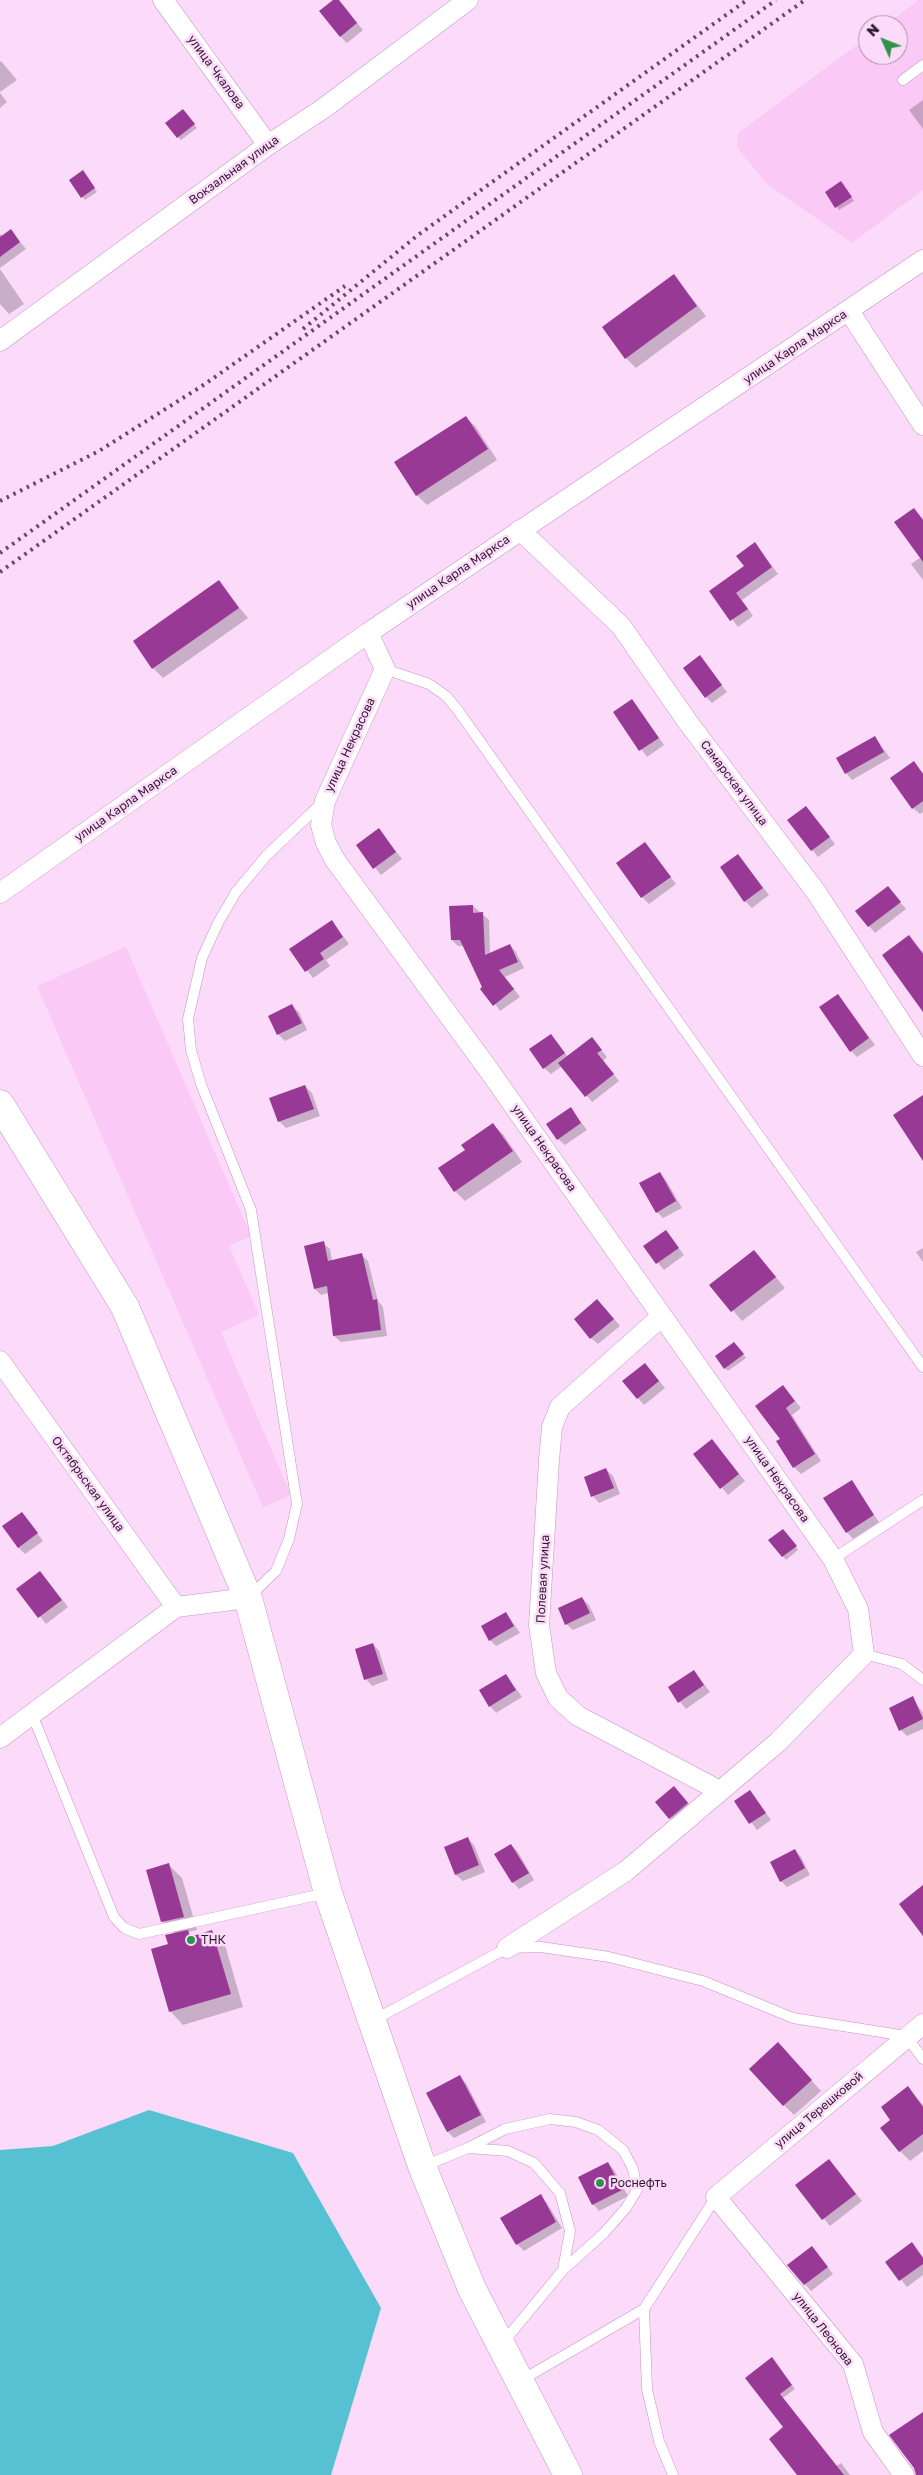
<!DOCTYPE html>
<html>
<head>
<meta charset="utf-8">
<style>
	body { margin:0 }
	#map { position:relative; width:923px; height:2475px; overflow:hidden; background:#fcdaf9; font-family:"Golos Text",sans-serif }
	canvas { display:block }
	.north { position:absolute; left:858px; top:15px; width:50px; height:50px; box-sizing:border-box; background:#fcdaf9; border:1px solid #aa8da7; border-radius:50%; rotate:314deg; font-size:14px; font-weight:700; line-height:20px; text-align:center; color:#2e192c }
	.north::after { content:''; display:block; margin:auto; width:18px; height:22px; background:#2f944a; clip-path:polygon(50% 0,100% 100%,50% 72%,0 100%) }
</style>
</head>
<body>
<div id="map">
<canvas width="923" height="2475"></canvas>
<div class="north">N</div>
</div>
<script>
const context = document.querySelector('canvas').getContext('2d');
context.lineJoin = 'round';
function paint(path, color) { context.fillStyle = color; context.fill(path, 'evenodd'); }
const toPath = rows => new Path2D(rows.map(r => 'M' + r).join(''));
function trace(path, color, width, dash) { context.strokeStyle = color; context.lineWidth = width; context.lineCap = dash ? 'butt' : 'round'; context.setLineDash(dash || []); context.stroke(path); }
function write(font, color, halo, rows, align = 'center') {
  context.font = font + ' "Golos Text",sans-serif'; context.lineWidth = 5; context.setLineDash([]); context.textBaseline = 'middle'; context.strokeStyle = halo; context.fillStyle = color; for (const [text, x, y, turn = 0] of rows) {
    context.save(); context.translate(x, y); context.rotate((+turn || 0) * Math.PI / 180); context.textAlign = isNaN(turn) ? turn : align; if (halo) context.strokeText(text, 0, 0); context.fillText(text, 0, 0); context.restore();
  }
}
paint(toPath([
	[919,0,923,0,923,190,852,243,767,184,737,147,738,133,868,37,868,55,898,55,898,25,885,25],
	[126,947,251,1236,229,1246,259,1315,221,1332,291,1495,263,1507,37,986]
]), '#fac9f6');
paint(toPath([
	[149,2110,293,2153,381,2308,331,2475,0,2475,0,2150,53,2146]
]), '#56c1d2');
paint(toPath([
	[335,0,343,5,363,30,347,43,340,36],
	[1,61,17,80,0,92,0,62],
	[0,93,7,102,0,108],
	[923,100,923,129,909,110],
	[186,114,197,128,181,140,178,137],
	[86,175,97,192,85,200,70,180],
	[841,182,854,201,839,210,826,192],
	[11,231,26,249,0,268,0,234,3,236],
	[0,269,24,304,9,314,0,304],
	[674,276,706,316,636,368,626,358],
	[466,417,476,427,497,460,427,505,417,495],
	[914,509,923,519,923,580,911,564,921,557],
	[755,544,778,574,742,600,753,616,738,627,711,591,746,567],
	[219,582,248,618,163,678,153,668],
	[700,657,727,692,712,703,706,697],
	[632,701,664,745,647,757,615,713],
	[875,737,890,758,852,780,846,773],
	[914,763,923,773,923,812,920,814,913,808],
	[806,807,835,844,818,857,789,820],
	[379,830,402,859,381,875,358,846],
	[645,844,676,884,649,904,642,897],
	[738,855,769,895,752,908,745,901],
	[888,888,906,909,875,933,869,926],
	[473,906,489,920,490,954,510,945,516,952,524,968,505,977,520,997,500,1011,484,988,465,946,458,946,452,940],
	[332,922,349,944,326,960,330,966,313,978,291,949],
	[909,937,923,952,923,1010],
	[838,995,875,1045,857,1057,851,1051],
	[292,1006,299,1012,307,1030,285,1041,278,1034,269,1017],
	[550,1035,568,1057,598,1046,607,1057,603,1061,619,1081,592,1102,562,1066,551,1074,544,1068],
	[305,1086,312,1093,320,1116,286,1128,279,1121],
	[571,1109,587,1130,565,1145,558,1139],
	[493,1125,503,1134,522,1162,465,1201,455,1191,466,1151],
	[659,1173,666,1180,682,1208,663,1218,657,1212],
	[666,1232,684,1255,664,1270,645,1247],
	[323,1243,330,1249,332,1261,362,1255,368,1261,378,1301,383,1307,387,1336,341,1342,334,1336,329,1293,321,1295,315,1289],
	[923,1248,923,1262,916,1252],
	[754,1251,785,1288,742,1321,711,1285],
	[604,1307,620,1326,598,1344,591,1338],
	[737,1346,746,1358,728,1371,725,1368],
	[651,1371,665,1388,644,1405,638,1398],
	[783,1387,801,1408,792,1415,821,1461,801,1474,794,1467,782,1439],
	[718,1448,745,1481,728,1495,694,1455],
	[606,1469,613,1476,620,1494,599,1503,593,1496],
	[851,1482,879,1522,853,1539,847,1532],
	[22,1513,43,1541,25,1554,18,1547],
	[786,1533,798,1550,786,1560,770,1540],
	[40,1572,68,1607,46,1624,18,1589],
	[582,1598,589,1605,596,1620,573,1630,566,1624],
	[506,1613,520,1633,496,1646,490,1640],
	[373,1644,379,1651,388,1680,372,1686,366,1679],
	[694,1671,710,1692,686,1709,669,1688],
	[506,1675,522,1697,496,1713,490,1706],
	[912,1698,923,1713,923,1729,907,1736,901,1730],
	[750,1792,771,1820,757,1830,736,1802],
	[681,1794,694,1810,677,1824,670,1818],
	[468,1839,474,1845,485,1872,463,1881,456,1875,446,1848],
	[511,1845,518,1852,534,1880,519,1889,513,1882],
	[795,1850,801,1857,810,1875,787,1887,781,1881],
	[168,1864,182,1878,197,1930,188,1932,193,1937,212,1932,225,1945,243,2007,183,2025,170,2011,169,1945,175,1934,162,1921],
	[788,2054,821,2091,794,2115,784,2105],
	[460,2077,466,2083,486,2122,454,2138,448,2132],
	[908,2088,923,2105,923,2151,910,2161,900,2151,892,2120],
	[829,2161,862,2201,830,2226,797,2186],
	[608,2163,614,2170,628,2196,599,2211,593,2204],
	[540,2196,547,2203,562,2228,524,2251,517,2244],
	[911,2244,923,2257,923,2275,907,2287,887,2262],
	[812,2247,833,2274,811,2291,805,2284],
	[775,2363,795,2389,783,2398,836,2466,841,2463,850,2475,799,2475,785,2428]
]), '#0003');
paint(toPath([
	[333,0,339,0,357,23,340,37,319,11],
	[183,109,195,124,177,138,165,123],
	[83,170,95,188,81,198,69,180],
	[841,181,852,197,835,208,825,192],
	[11,229,20,242,0,257,0,237],
	[674,274,697,306,625,359,602,327],
	[466,416,488,449,416,496,394,462],
	[914,508,923,520,923,562,894,522],
	[755,542,772,567,736,593,748,609,730,621,709,591,744,566,736,556],
	[219,580,239,608,152,669,133,641],
	[700,655,722,685,705,698,683,668],
	[632,699,659,738,639,751,613,712],
	[875,736,884,752,845,774,836,758],
	[914,761,923,774,923,801,912,809,890,778],
	[806,806,830,837,811,851,787,820],
	[379,828,396,852,373,869,356,845],
	[645,842,671,877,641,898,616,863],
	[738,854,763,888,744,902,720,867],
	[888,886,901,902,868,927,855,911],
	[473,905,473,913,483,912,485,955,510,944,518,962,499,970,514,989,493,1006,480,989,482,987,460,940,451,940,449,906],
	[332,920,343,937,320,953,324,959,305,972,289,949],
	[909,935,923,954,923,1012,882,955],
	[838,994,869,1038,850,1052,819,1007],
	[292,1004,302,1023,277,1035,268,1016],
	[551,1034,565,1053,543,1069,529,1049],
	[592,1037,602,1050,597,1053,614,1074,585,1097,558,1063],
	[305,1085,314,1109,278,1122,269,1098],
	[923,1095,923,1161,893,1115],
	[571,1107,581,1123,557,1140,546,1124],
	[493,1123,513,1151,454,1192,438,1168,465,1150,461,1145],
	[660,1172,676,1201,656,1213,639,1183],
	[666,1230,679,1248,656,1264,643,1246],
	[324,1241,328,1261,362,1253,373,1300,377,1299,381,1330,333,1336,327,1286,314,1289,304,1246],
	[754,1250,776,1277,731,1312,709,1285],
	[597,1299,614,1319,590,1339,574,1319],
	[734,1342,744,1354,724,1369,715,1356],
	[645,1363,659,1381,637,1399,622,1381],
	[783,1385,795,1401,786,1408,815,1454,793,1468,776,1441,780,1439,755,1406],
	[712,1439,739,1474,720,1489,693,1454],
	[606,1468,614,1488,591,1497,584,1477],
	[852,1480,874,1515,846,1533,823,1498],
	[22,1512,38,1533,18,1548,2,1526],
	[783,1529,797,1546,782,1557,768,1540],
	[40,1571,62,1600,38,1618,16,1589],
	[582,1597,590,1613,565,1625,558,1608],
	[506,1612,514,1626,489,1641,481,1626],
	[373,1643,383,1674,364,1680,355,1649],
	[694,1670,704,1685,678,1703,668,1687],
	[506,1674,516,1690,489,1707,479,1690],
	[913,1696,923,1719,899,1731,889,1708],
	[674,1786,688,1803,669,1819,655,1802],
	[750,1790,766,1813,749,1824,734,1801],
	[468,1837,479,1865,455,1875,444,1847],
	[511,1844,529,1873,512,1883,494,1854],
	[795,1849,805,1868,780,1882,770,1862],
	[169,1863,184,1917,161,1922,146,1870],
	[923,1885,923,1936,899,1904],
	[188,1930,190,1937,212,1930,231,1994,169,2012,151,1949,168,1944,165,1935],
	[778,2042,812,2080,783,2106,749,2069],
	[460,2075,481,2115,447,2132,426,2093],
	[908,2086,923,2107,923,2134,899,2152,880,2128,890,2120,881,2107],
	[829,2159,856,2194,822,2220,795,2185],
	[608,2162,622,2190,592,2205,578,2177],
	[541,2194,556,2222,516,2245,500,2218],
	[912,2242,923,2258,923,2264,899,2281,885,2262],
	[812,2246,828,2267,804,2285,787,2265],
	[772,2357,792,2385,780,2394,844,2475,797,2475,769,2439,783,2427,745,2378],
	[923,2412,923,2475,916,2475,914,2468,889,2435]
]), '#973995');
const lane = toPath([
	[903,80,923,65],
	[385,669,429,684,446,696,457,709,923,1367],
	[833,1559,923,1500],
	[250,1596,276,1571,289,1539,297,1504,251,1210,201,1084,191,1050,188,1019,202,958,218,923,236,892,267,855,323,802],
	[864,1654,902,1664,923,1680],
	[32,1714,114,1917,124,1928,139,1934,327,1893],
	[374,2020,507,1948,541,1947,609,1957,703,1981,793,2018,906,2036,923,2059],
	[468,2148,505,2129,550,2119,576,2122,598,2130,623,2150,633,2169,637,2190,626,2208,604,2233,563,2270],
	[424,2166,468,2148,508,2151,534,2163,560,2193,570,2231,563,2270,502,2344],
	[520,2381,644,2309],
	[673,2475,659,2441,647,2389,644,2309,716,2197]
]);
const street = toPath([
	[163,0,268,145],
	[849,311,923,425],
	[0,341,268,145,324,108,468,0],
	[520,530,621,626,687,721,816,892,923,1056],
	[368,633,385,669,325,801,321,825,326,843,335,860,488,1069,833,1559,858,1609,864,1654,778,1742,626,1871,507,1948],
	[0,893,368,633,923,260],
	[662,1316,560,1407,552,1427,549,1460,539,1625,546,1673,558,1698,578,1716,720,1791],
	[0,1361,176,1607],
	[0,1738,176,1607,248,1598],
	[904,2475,873,2432,853,2364,716,2197,923,2024]
]);
const secondary = toPath([
	[0,1104,125,1307,248,1598,328,1893,422,2166,472,2289,568,2475]
]);
trace(lane, '#c894c5', 11);
trace(street, '#c894c5', 21);
trace(secondary, '#c894c5', 29);
trace(lane, '#fff', 10);
trace(street, '#fff', 20);
trace(secondary, '#fff', 28);
trace(toPath([
	[303,329,418,235,747,0],
	[0,501,99,451,202,386,345,286],
	[0,553,776,0],
	[0,572,805,0]
]), '#644b62', 4, [2.5, 5]);
for (const [x, y, r, color] of [
	[191,1940,5,"#2f944a"],
	[600,2183,5,"#2f944a"]
]) { const dot = new Path2D(); dot.arc(x, y, r, 0, 2 * Math.PI); context.fillStyle = color; context.fill(dot); trace(dot, '#fcdaf9', 2); }
write('12px', '#2e192c', '#fcdaf9', [
	["улица Чкалова",216,72,54],
	["Вокзальная улица",234,170,-36],
	["улица Карла Маркса",795,347,-34],
	["улица Карла Маркса",458,572,-34],
	["улица Некрасова",350,745,-65],
	["Самарская улица",734,783,53],
	["улица Карла Маркса",126,804,-35],
	["улица Некрасова",544,1148,55],
	["улица Некрасова",777,1479,55],
	["Октябрьская улица",88,1484,54],
	["Полевая улица",543,1579,-87],
	["улица Терешковой",819,2110,-40],
	["улица Леонова",823,2329,52]
]);
write('12px', '#2e192c', '#fcdaf9', [
	["ТНК",201,1940],
	["Роснефть",610,2183]
], 'left');
</script>
</body>
</html>
